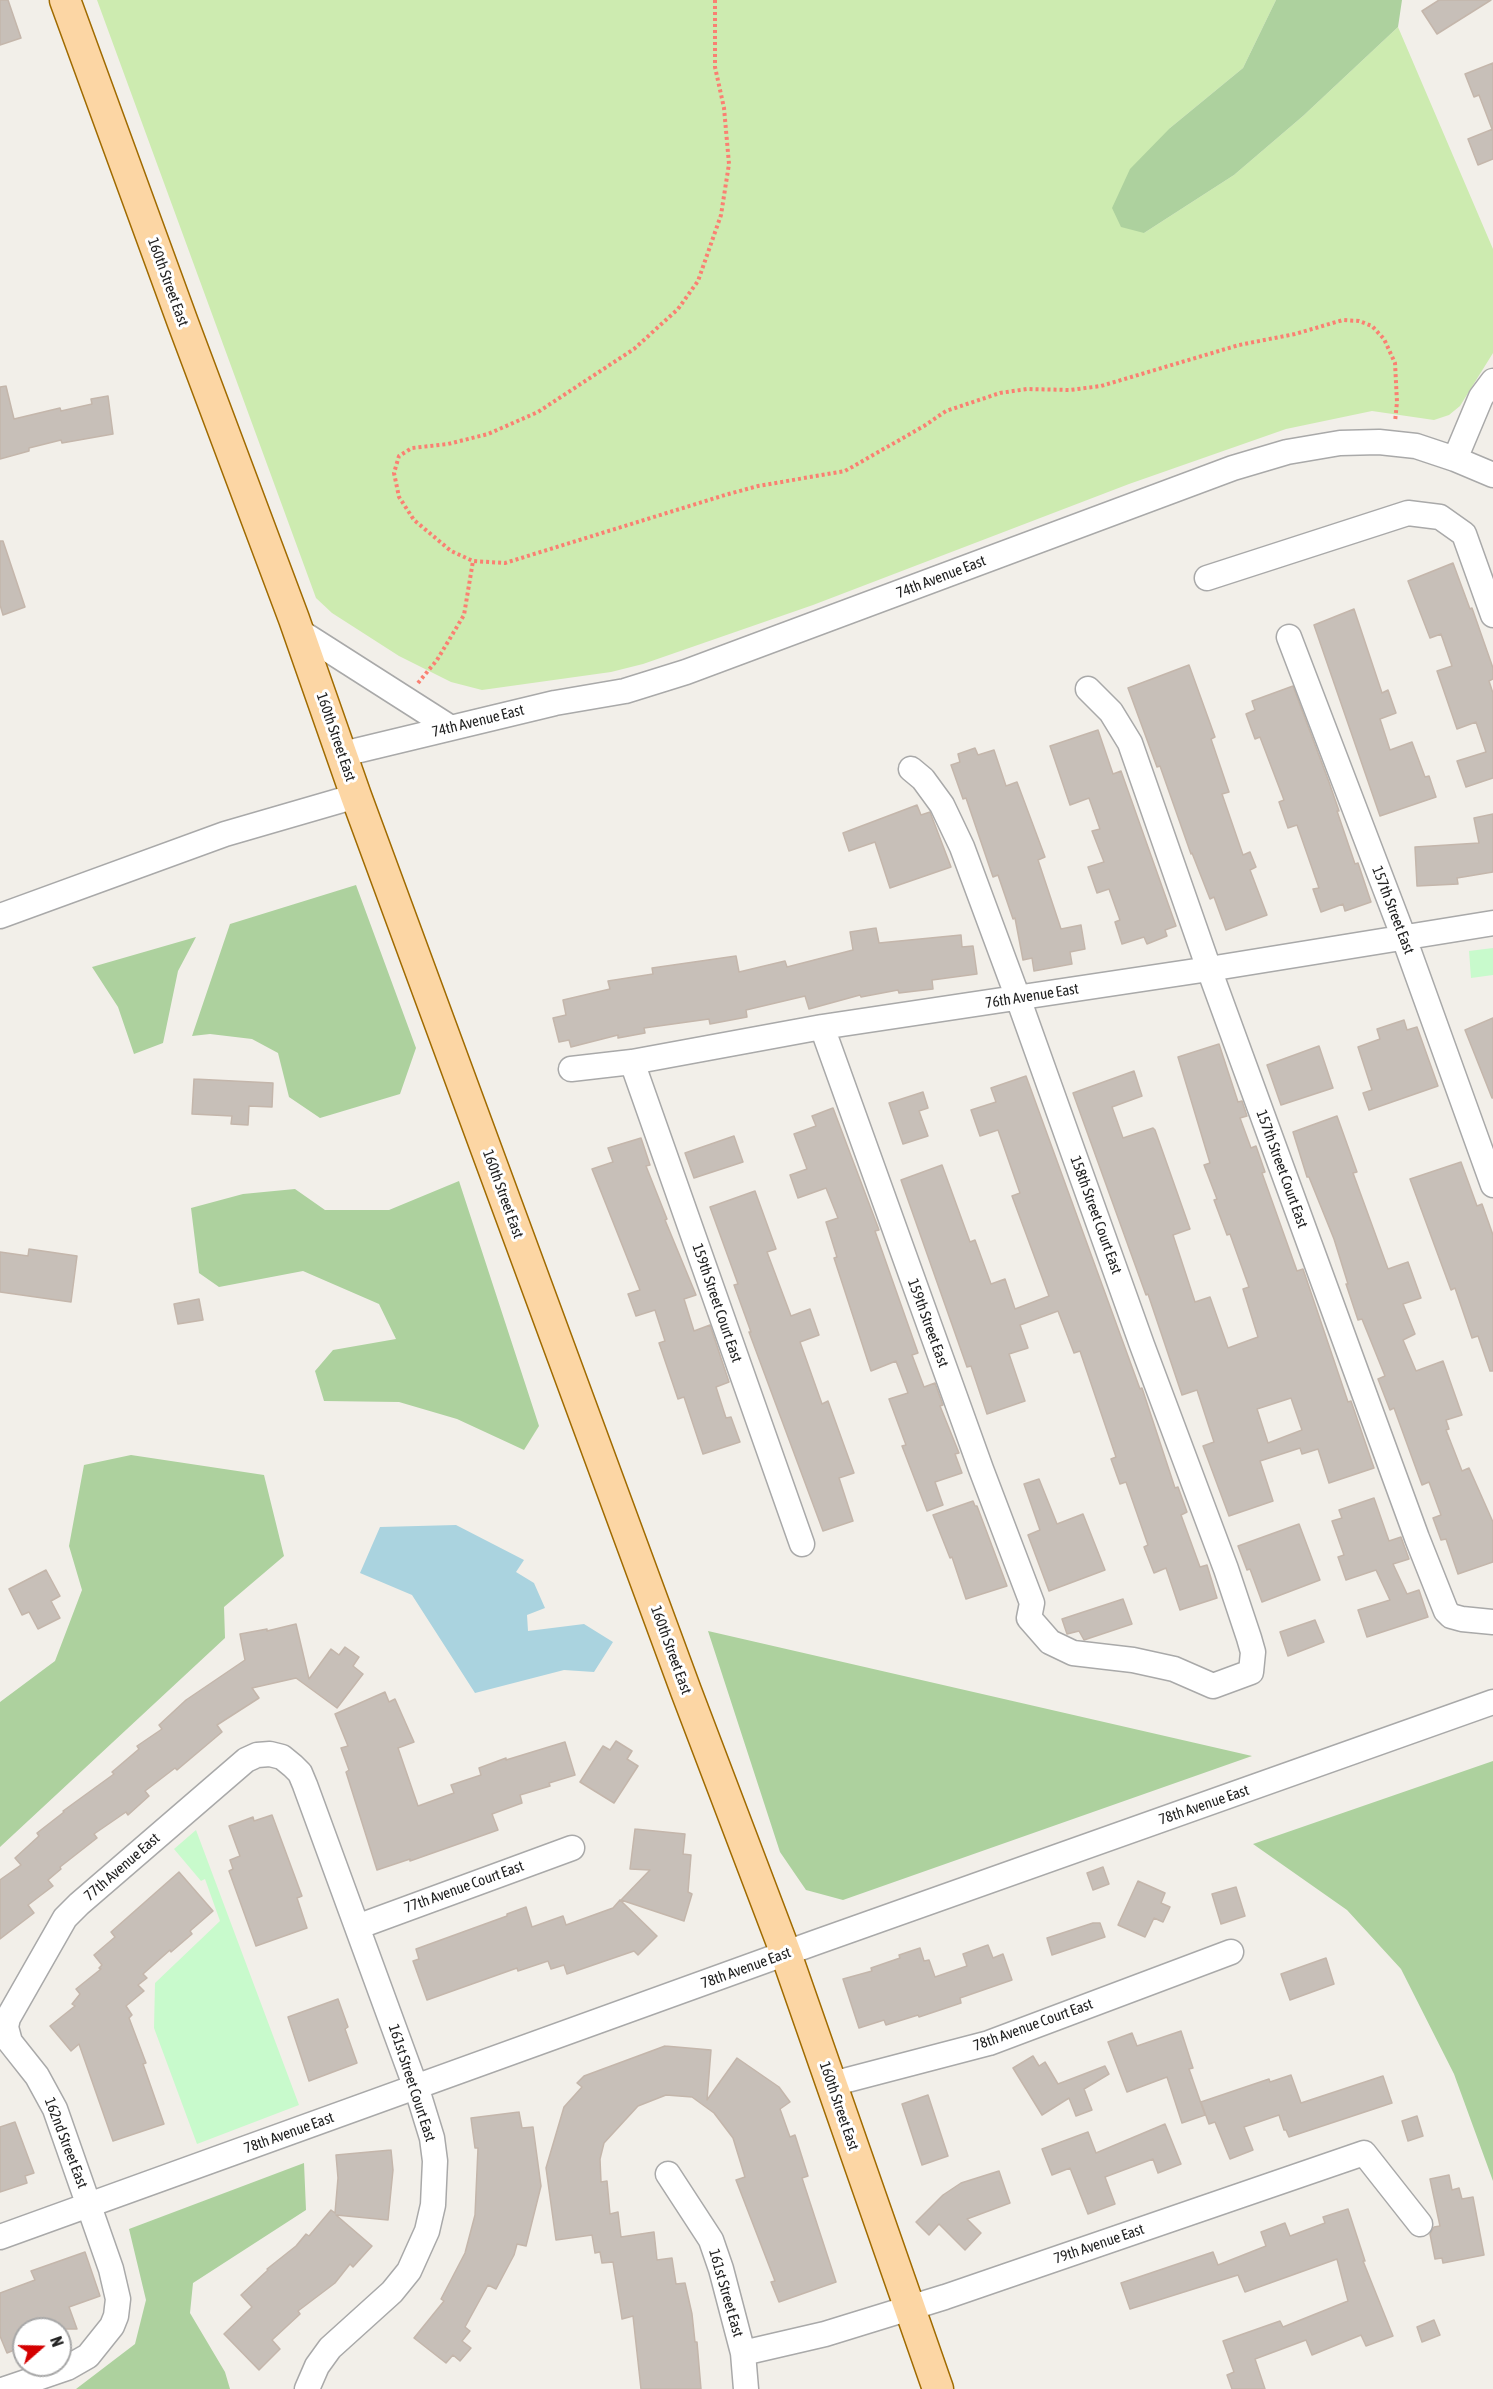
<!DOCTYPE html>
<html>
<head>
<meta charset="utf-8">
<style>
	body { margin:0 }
	#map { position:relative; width:1493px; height:2389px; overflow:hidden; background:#f2efe9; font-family:"Asap Condensed",sans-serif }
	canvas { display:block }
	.north { position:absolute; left:12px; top:2317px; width:60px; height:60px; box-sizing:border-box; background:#fff; border:2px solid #a7a7a7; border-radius:50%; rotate:70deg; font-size:16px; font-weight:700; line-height:24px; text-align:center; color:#222 }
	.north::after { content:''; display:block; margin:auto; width:21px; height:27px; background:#d40000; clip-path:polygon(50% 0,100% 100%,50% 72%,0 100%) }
</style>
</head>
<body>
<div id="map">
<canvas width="1493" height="2389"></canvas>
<div class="north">N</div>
</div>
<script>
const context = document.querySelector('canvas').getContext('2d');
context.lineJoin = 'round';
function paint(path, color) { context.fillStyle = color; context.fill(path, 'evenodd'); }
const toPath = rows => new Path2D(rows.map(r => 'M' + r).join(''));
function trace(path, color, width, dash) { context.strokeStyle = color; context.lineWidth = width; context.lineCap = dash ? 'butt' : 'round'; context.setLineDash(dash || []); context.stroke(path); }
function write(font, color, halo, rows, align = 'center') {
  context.font = font + ' "Asap Condensed",sans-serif'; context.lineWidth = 6; context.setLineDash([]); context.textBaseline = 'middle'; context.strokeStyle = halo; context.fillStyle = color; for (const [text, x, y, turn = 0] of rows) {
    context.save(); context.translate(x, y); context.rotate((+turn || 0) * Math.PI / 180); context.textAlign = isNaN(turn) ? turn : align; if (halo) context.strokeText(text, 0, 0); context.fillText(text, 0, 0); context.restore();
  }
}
paint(toPath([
	[97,0,1276,0,1243,68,1170,128,1144,233,1234,175,1303,116,1398,27,1493,249,1493,353,1460,406,1449,415,1434,420,1372,411,1286,429,1129,484,813,605,643,664,611,672,482,690,451,682,399,656,332,613,316,598]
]), '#cdebb0');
paint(toPath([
	[1276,0,1402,0,1398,27,1303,116,1234,175,1144,233,1121,227,1112,208,1130,169,1170,128,1243,68],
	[356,885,416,1048,400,1094,320,1118,289,1097,278,1053,252,1039,210,1034,192,1036,230,924],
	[196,937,178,971,163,1043,134,1054,118,1007,92,967],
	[459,1181,539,1426,524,1450,457,1419,399,1402,324,1401,315,1371,333,1350,396,1339,379,1304,303,1271,219,1287,199,1273,191,1208,243,1194,295,1189,325,1210,389,1210],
	[131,1455,264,1475,284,1556,224,1607,225,1638,0,1847,0,1702,55,1661,82,1590,69,1546,84,1465],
	[708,1631,1252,1756,843,1900,806,1890,780,1852],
	[1493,1761,1493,2181,1454,2074,1401,1969,1347,1910,1253,1844],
	[304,2163,306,2210,193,2283,190,2313,225,2372,230,2389,76,2389,135,2344,146,2300,129,2229]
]), '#add19e');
paint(toPath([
	[1493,948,1493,975,1471,978,1469,951],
	[196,1830,299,2105,197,2144,154,2028,155,1983,220,1921,205,1879,201,1881,174,1849]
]), '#c8facc');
paint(toPath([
	[456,1525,524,1560,516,1572,534,1583,545,1608,527,1615,528,1631,584,1624,613,1642,594,1672,564,1670,475,1693,412,1595,360,1573,380,1527]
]), '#aad3df');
const building = toPath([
	[0,0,8,0,21,38,0,45,0,0],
	[1439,0,1491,0,1437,34,1422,11,1439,0],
	[1493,63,1493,129,1492,129,1479,95,1474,97,1465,74,1493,63],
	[1493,129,1493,159,1478,165,1468,139,1493,129],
	[6,386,14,419,60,408,61,411,92,404,91,399,108,396,113,434,62,443,61,440,29,448,29,451,0,459,0,387,6,386],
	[0,541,3,541,25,607,3,615,0,605,0,541],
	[1453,563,1470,609,1472,608,1493,668,1493,679,1489,681,1493,693,1493,778,1466,787,1457,761,1486,752,1476,722,1457,729,1437,671,1452,666,1441,634,1430,638,1408,581,1453,563],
	[1354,609,1382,693,1388,690,1396,713,1380,719,1390,750,1412,742,1425,777,1429,776,1436,797,1380,816,1314,625,1354,609],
	[1189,665,1215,737,1211,739,1229,792,1222,794,1243,855,1250,852,1256,867,1250,870,1267,915,1226,930,1214,897,1210,899,1192,853,1191,854,1160,766,1157,767,1128,688,1189,665],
	[1293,686,1329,782,1339,811,1337,811,1355,864,1358,863,1371,902,1345,911,1343,904,1321,912,1313,889,1319,888,1297,825,1288,828,1279,802,1284,800,1260,737,1255,739,1246,714,1255,710,1252,701,1293,686],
	[1098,730,1113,774,1121,771,1176,926,1165,930,1167,936,1147,944,1144,937,1122,944,1115,922,1120,920,1109,889,1097,893,1088,867,1104,862,1092,831,1100,829,1089,798,1070,805,1050,746,1098,730],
	[975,748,978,755,994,750,1006,786,1017,782,1045,857,1038,860,1061,929,1081,925,1085,949,1070,952,1072,964,1034,971,1032,958,1023,960,1015,918,1013,919,998,875,993,877,966,798,963,799,951,765,960,762,958,754,975,748],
	[917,805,921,815,930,812,951,867,890,888,875,842,849,851,843,833,917,805],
	[1493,814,1493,872,1457,878,1458,884,1417,886,1415,847,1479,843,1474,818,1493,814],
	[876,928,879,943,961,935,962,947,973,946,977,974,932,980,933,989,899,993,898,990,861,997,860,995,809,1009,805,996,746,1010,747,1017,710,1024,709,1019,644,1028,645,1033,618,1038,618,1035,571,1047,569,1040,559,1042,553,1018,566,1015,563,1000,610,989,608,981,653,974,652,968,736,956,739,972,785,961,787,967,853,950,850,932,876,928],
	[1493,1018,1493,1098,1492,1098,1465,1030,1493,1018],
	[1404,1020,1407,1030,1417,1027,1438,1086,1369,1110,1363,1093,1372,1090,1358,1047,1380,1039,1377,1029,1404,1020],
	[1219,1044,1238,1102,1242,1101,1247,1116,1240,1118,1251,1148,1256,1146,1265,1172,1262,1173,1297,1271,1303,1269,1348,1402,1351,1401,1374,1468,1329,1483,1318,1449,1302,1454,1300,1448,1260,1461,1273,1501,1229,1516,1203,1446,1214,1442,1197,1390,1182,1395,1148,1294,1146,1295,1073,1093,1134,1071,1142,1096,1112,1107,1123,1138,1153,1128,1155,1130,1190,1229,1173,1235,1195,1302,1210,1297,1228,1348,1258,1337,1243,1289,1249,1287,1230,1234,1227,1235,1214,1200,1217,1199,1204,1165,1210,1163,1178,1057,1219,1044],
	[1291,1398,1302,1430,1268,1443,1257,1409,1291,1398],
	[1319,1046,1333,1088,1281,1105,1267,1065,1319,1046],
	[1026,1076,1140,1389,1142,1388,1175,1488,1178,1487,1187,1512,1181,1515,1200,1567,1207,1565,1217,1598,1180,1610,1166,1568,1154,1573,1144,1547,1148,1545,1126,1482,1120,1484,1111,1459,1116,1457,1080,1351,1074,1353,1058,1311,1020,1325,1028,1348,1009,1354,1025,1401,987,1414,971,1366,967,1367,901,1180,942,1165,970,1242,975,1240,991,1284,1005,1279,1015,1309,1049,1296,1012,1196,1020,1193,998,1130,980,1136,971,1110,996,1102,991,1088,1026,1076],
	[194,1079,273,1083,272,1107,249,1106,248,1125,231,1124,232,1116,192,1114,194,1079],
	[923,1092,928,1108,919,1111,928,1136,903,1144,889,1103,923,1092],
	[833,1108,879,1230,875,1231,918,1353,912,1355,924,1387,935,1383,943,1405,940,1406,959,1453,955,1454,962,1473,935,1482,943,1505,927,1511,902,1446,906,1445,889,1399,908,1393,896,1361,871,1371,834,1258,837,1257,826,1222,838,1218,826,1188,798,1198,790,1175,807,1169,794,1134,816,1126,812,1116,833,1108],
	[1337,1116,1357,1172,1353,1173,1388,1269,1408,1262,1421,1298,1403,1304,1415,1334,1403,1340,1416,1371,1443,1361,1462,1415,1446,1420,1449,1429,1446,1430,1462,1471,1469,1468,1493,1522,1493,1562,1458,1574,1446,1539,1441,1540,1433,1518,1441,1515,1429,1482,1422,1485,1394,1408,1390,1410,1378,1379,1385,1376,1362,1319,1358,1320,1346,1284,1348,1284,1334,1239,1309,1177,1307,1177,1293,1132,1337,1116],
	[734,1136,743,1162,694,1178,685,1153,734,1136],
	[641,1138,650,1165,646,1166,667,1219,665,1220,696,1295,684,1299,694,1331,710,1325,729,1382,716,1387,726,1418,731,1417,740,1442,703,1454,684,1397,678,1399,659,1343,665,1341,655,1310,636,1316,628,1294,640,1290,592,1169,613,1162,608,1148,641,1138],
	[1461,1162,1477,1206,1482,1204,1493,1235,1493,1371,1490,1371,1478,1336,1472,1338,1455,1288,1451,1290,1410,1179,1461,1162],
	[755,1191,776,1249,767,1252,791,1316,810,1309,819,1335,800,1342,822,1404,828,1401,854,1473,839,1478,853,1521,823,1531,749,1332,751,1332,734,1285,738,1284,710,1207,755,1191],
	[29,1249,77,1256,71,1302,0,1292,0,1252,28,1256,29,1249],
	[199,1299,203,1320,178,1324,174,1304,199,1299],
	[1039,1479,1057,1524,1083,1514,1105,1570,1049,1591,1028,1535,1040,1530,1024,1484,1039,1479],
	[1374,1498,1389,1541,1401,1537,1409,1559,1393,1564,1407,1594,1419,1590,1428,1617,1367,1637,1358,1610,1390,1600,1376,1570,1346,1580,1338,1557,1344,1555,1332,1521,1342,1518,1339,1510,1374,1498],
	[973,1501,975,1506,977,1506,1007,1586,966,1599,952,1557,950,1558,933,1515,973,1501],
	[1299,1524,1320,1580,1262,1602,1250,1569,1247,1570,1238,1546,1299,1524],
	[46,1570,60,1596,51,1601,60,1618,38,1629,29,1612,22,1615,9,1589,46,1570],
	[1123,1599,1132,1624,1084,1640,1079,1631,1067,1634,1062,1619,1123,1599],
	[1315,1620,1324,1642,1288,1656,1280,1632,1315,1620],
	[296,1624,309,1679,331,1649,339,1655,345,1647,359,1657,353,1666,363,1674,337,1708,296,1678,252,1688,259,1698,217,1725,222,1732,177,1770,175,1768,145,1791,149,1796,128,1815,126,1812,94,1834,97,1838,60,1867,61,1869,48,1880,53,1886,28,1905,34,1913,0,1939,0,1880,21,1865,15,1858,39,1836,37,1833,64,1812,63,1811,114,1774,112,1772,139,1749,137,1746,162,1729,159,1725,186,1700,245,1660,240,1634,267,1629,267,1631,296,1624],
	[385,1692,389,1702,395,1699,414,1742,398,1748,418,1806,454,1793,451,1785,481,1775,479,1768,506,1758,506,1760,565,1742,575,1775,549,1783,550,1786,520,1795,522,1803,492,1814,498,1830,410,1861,410,1859,377,1870,346,1772,349,1770,341,1748,348,1746,335,1714,385,1692],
	[616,1741,632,1751,627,1759,638,1766,614,1803,580,1782,603,1746,610,1750,616,1741],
	[272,1815,302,1896,297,1898,307,1928,256,1946,229,1871,233,1869,230,1860,240,1856,229,1826,253,1817,254,1821,272,1815],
	[635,1829,685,1834,683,1854,691,1855,688,1892,692,1894,684,1921,621,1900,650,1870,630,1869,635,1829],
	[1103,1867,1109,1884,1093,1890,1087,1873,1103,1867],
	[179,1872,213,1911,190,1931,192,1934,171,1952,170,1950,143,1974,147,1978,138,1985,144,1991,126,2006,132,2015,129,2018,146,2063,143,2064,164,2124,113,2141,79,2044,71,2051,50,2026,75,2006,72,2004,80,1994,76,1989,101,1969,99,1968,102,1965,94,1955,115,1937,111,1932,179,1872],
	[1138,1881,1165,1893,1161,1903,1170,1907,1163,1922,1154,1918,1145,1937,1118,1925,1138,1881],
	[1236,1887,1245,1916,1221,1924,1212,1894,1236,1887],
	[620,1900,657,1936,638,1955,634,1951,567,1974,564,1965,551,1969,548,1961,518,1971,517,1968,427,2000,413,1961,419,1959,416,1949,507,1916,507,1914,526,1907,532,1927,563,1916,566,1925,613,1908,620,1900],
	[1093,1923,1100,1923,1105,1937,1052,1955,1047,1938,1093,1923],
	[988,1945,993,1958,1003,1954,1012,1980,960,1998,961,2003,919,2017,918,2015,886,2025,884,2020,859,2028,843,1979,872,1971,871,1968,900,1958,899,1955,920,1948,924,1961,929,1960,935,1977,967,1966,963,1954,988,1945],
	[1326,1958,1334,1984,1290,2000,1281,1974,1326,1958],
	[338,1999,348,2027,345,2029,357,2063,309,2081,288,2017,338,1999],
	[1181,2031,1193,2068,1189,2069,1205,2115,1182,2123,1167,2077,1127,2092,1108,2042,1132,2033,1137,2046,1181,2031],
	[665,2046,711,2050,707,2100,737,2058,779,2087,790,2102,780,2109,790,2137,795,2135,808,2176,802,2178,836,2282,779,2302,771,2282,775,2281,736,2180,745,2177,733,2138,714,2113,692,2097,666,2095,638,2106,604,2143,600,2159,601,2182,607,2181,610,2214,618,2212,621,2237,654,2232,657,2260,672,2258,676,2284,685,2283,692,2314,695,2342,697,2342,701,2389,641,2389,633,2316,622,2319,613,2262,602,2263,600,2252,595,2253,592,2235,556,2240,546,2168,564,2107,582,2087,577,2083,584,2076,665,2046],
	[1033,2056,1039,2066,1045,2062,1058,2084,1105,2066,1109,2074,1084,2089,1092,2110,1076,2116,1069,2098,1042,2115,1013,2068,1033,2056],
	[1291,2075,1301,2103,1383,2076,1392,2103,1289,2137,1286,2130,1284,2130,1279,2115,1244,2127,1253,2150,1230,2159,1215,2122,1209,2124,1201,2102,1269,2079,1270,2082,1291,2075],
	[928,2095,948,2156,922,2165,902,2104,928,2095],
	[519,2112,522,2128,533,2127,541,2186,526,2246,517,2244,514,2255,496,2289,488,2285,465,2327,470,2331,462,2341,471,2348,460,2361,453,2355,446,2363,414,2338,444,2301,441,2299,465,2253,475,2215,478,2148,475,2148,471,2118,519,2112],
	[1417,2116,1423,2136,1408,2141,1402,2121,1417,2116],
	[15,2122,34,2173,25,2176,27,2183,0,2192,0,2127,15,2122],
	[1165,2124,1181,2164,1158,2173,1153,2159,1105,2177,1115,2204,1088,2214,1070,2168,1052,2175,1042,2149,1088,2132,1096,2153,1165,2124],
	[391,2150,393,2170,388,2220,336,2215,372,2246,353,2267,350,2264,335,2283,298,2311,300,2314,272,2340,280,2349,259,2370,224,2334,252,2307,241,2295,268,2270,267,2269,296,2246,306,2234,309,2236,331,2210,335,2213,338,2178,336,2155,391,2150],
	[999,2171,1010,2203,967,2219,981,2233,965,2250,939,2224,929,2235,916,2222,943,2195,961,2183,999,2171],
	[1449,2175,1452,2190,1459,2188,1462,2199,1473,2197,1484,2255,1443,2263,1442,2258,1435,2259,1430,2234,1434,2227,1440,2226,1430,2179,1449,2175],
	[1348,2209,1365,2261,1363,2261,1393,2336,1366,2346,1361,2335,1312,2355,1306,2340,1255,2359,1265,2389,1232,2389,1227,2375,1234,2372,1223,2341,1280,2321,1283,2327,1348,2301,1337,2259,1245,2292,1238,2275,1130,2309,1121,2283,1213,2252,1218,2265,1266,2246,1261,2232,1285,2223,1290,2236,1325,2223,1323,2217,1348,2209],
	[85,2252,100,2296,69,2307,77,2329,24,2329,24,2346,7,2353,0,2336,0,2293,35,2280,31,2271,85,2252],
	[1434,2320,1440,2335,1422,2342,1417,2327,1434,2320]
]);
paint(building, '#c7bfb8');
trace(building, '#c4b6ab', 1.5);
const minor = toPath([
	[1455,459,1481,397,1493,381],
	[1207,578,1408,513,1440,517,1464,534,1493,615],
	[299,631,451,728],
	[1289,637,1404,938,1493,1185],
	[1088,689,1111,712,1130,743,1209,969,1417,1538,1446,1611,1451,1616,1462,1619,1493,1622],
	[343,754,555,703,625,691,686,672,1233,468,1287,452,1340,443,1379,442,1416,446,1455,459,1493,475],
	[0,916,225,834,356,796],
	[822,1027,981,1469,1032,1603,1029,1618,1050,1642,1073,1653,1133,1660,1174,1669,1213,1686,1251,1672,1253,1652,1249,1638,1226,1569,1142,1345,1018,998,962,847,942,805,923,779,911,769],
	[632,1062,802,1544],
	[571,1069,632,1062,822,1027,1209,969,1493,923],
	[357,1927,572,1848],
	[832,2084,989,2043,1231,1952],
	[668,2174,711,2240,721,2269,743,2353,746,2389],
	[0,2237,814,1943,1493,1702],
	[743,2353,825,2334,945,2297,1364,2153,1420,2224],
	[5,2389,67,2368,88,2356,112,2326,116,2316,118,2299,111,2269,55,2109,37,2076,10,2042,6,2027,8,2018,65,1918,79,1904,246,1760,257,1755,270,1754,282,1757,293,1766,300,1773,305,1785,420,2099,432,2138,435,2161,433,2205,427,2231,409,2271,392,2292,330,2348,317,2366,307,2389]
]);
const major = toPath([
	[65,0,183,323,294,619,356,796,686,1691,786,1954,938,2389]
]);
trace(minor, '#a9a9a9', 27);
trace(major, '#a06b00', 33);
trace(toPath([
	[715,0,715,67,724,108,729,164,721,215,698,281,678,309,634,349,538,412,488,434,448,444,412,448,399,456,394,473,399,497,414,520,451,551,473,561,505,563,725,495,758,486,845,471,924,426,946,411,1000,393,1027,389,1070,390,1101,386,1239,345,1295,334,1343,320,1359,321,1372,326,1384,339,1395,363,1397,402,1395,422],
	[418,683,437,660,464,615,473,561]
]), '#fa8072', 4, [3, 3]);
trace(minor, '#fff', 24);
trace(major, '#fcd6a4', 30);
write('15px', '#222', '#fff', [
	["160th Street East",168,282,70],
	["74th Avenue East",941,577,-21],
	["74th Avenue East",478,721,-14],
	["160th Street East",336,737,71],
	["157th Street East",1393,910,69],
	["76th Avenue East",1032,996,-9],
	["157th Street Court East",1282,1169,70],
	["160th Street East",503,1194,70],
	["158th Street Court East",1096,1215,70],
	["159th Street Court East",717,1303,71],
	["159th Street East",928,1323,70],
	["160th Street East",671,1650,70],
	["78th Avenue East",1204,1805,-19],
	["77th Avenue East",122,1867,-41],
	["77th Avenue Court East",464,1887,-20],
	["78th Avenue East",746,1968,-20],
	["78th Avenue Court East",1033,2025,-20],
	["161st Street Court East",412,2083,72],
	["160th Street East",839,2106,71],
	["78th Avenue East",289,2133,-20],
	["162nd Street East",66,2143,69],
	["79th Avenue East",1099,2244,-19],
	["161st Street East",726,2293,74]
]);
</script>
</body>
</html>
